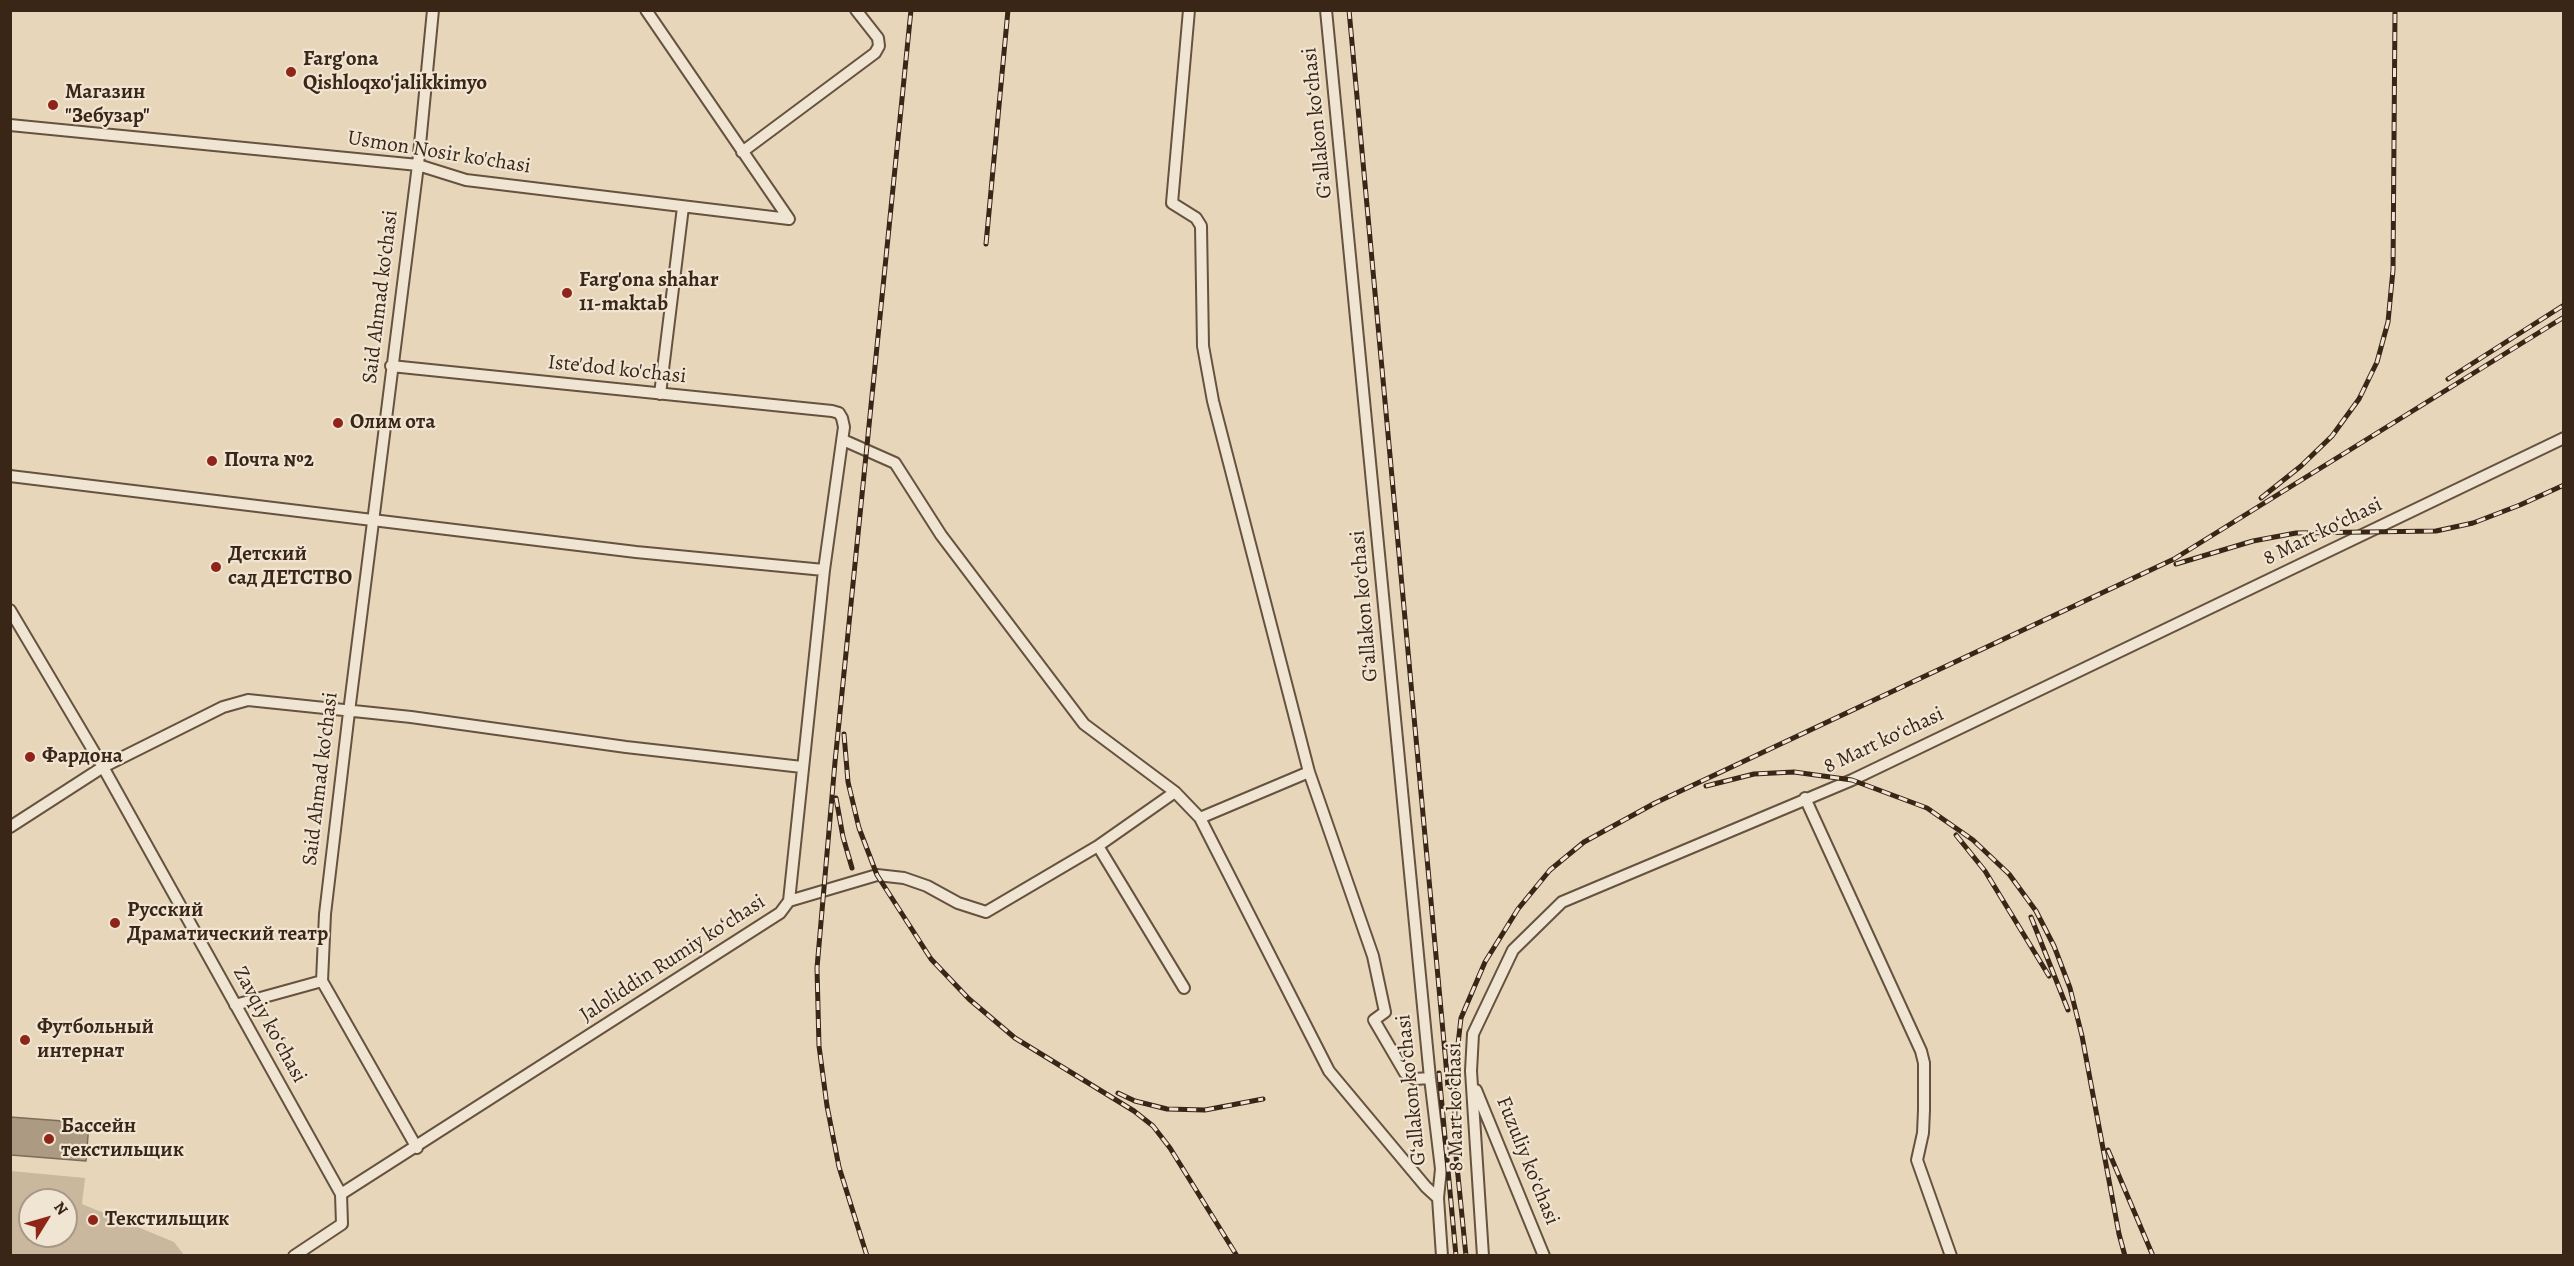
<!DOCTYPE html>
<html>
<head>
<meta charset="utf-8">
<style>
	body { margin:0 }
	#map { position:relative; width:2574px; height:1266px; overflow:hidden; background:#e8d6ba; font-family:Alegreya,serif }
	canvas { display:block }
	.frame { position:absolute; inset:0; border:12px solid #392616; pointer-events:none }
	.north { position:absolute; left:18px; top:1188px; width:60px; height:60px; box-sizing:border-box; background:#f0e4d2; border:2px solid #a79887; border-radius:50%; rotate:53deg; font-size:16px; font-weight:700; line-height:24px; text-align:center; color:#392616 }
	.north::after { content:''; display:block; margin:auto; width:21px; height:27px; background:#8f2418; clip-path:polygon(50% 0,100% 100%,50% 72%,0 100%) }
</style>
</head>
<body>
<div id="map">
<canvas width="2574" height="1266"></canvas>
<div class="frame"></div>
<div class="north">N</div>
</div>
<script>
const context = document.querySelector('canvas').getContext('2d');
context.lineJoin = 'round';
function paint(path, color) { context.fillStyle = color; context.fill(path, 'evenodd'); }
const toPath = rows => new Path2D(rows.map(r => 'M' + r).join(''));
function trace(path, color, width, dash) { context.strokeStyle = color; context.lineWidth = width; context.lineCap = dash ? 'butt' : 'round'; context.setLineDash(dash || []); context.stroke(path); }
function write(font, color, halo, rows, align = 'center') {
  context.font = font + ' Alegreya,serif'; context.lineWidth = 4.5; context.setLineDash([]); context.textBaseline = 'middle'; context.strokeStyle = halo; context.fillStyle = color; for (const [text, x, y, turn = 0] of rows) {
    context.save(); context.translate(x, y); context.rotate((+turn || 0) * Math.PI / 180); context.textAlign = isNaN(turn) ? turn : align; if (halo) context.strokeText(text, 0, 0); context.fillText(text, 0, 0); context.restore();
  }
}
paint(toPath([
	[11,1171,85,1178,82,1204,174,1242,184,1255,11,1255],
	[30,1200,66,1200,66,1236,30,1236]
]), '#cab89e');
const water = toPath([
	[10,1117,89,1123,86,1161,11,1155,10,1117]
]);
paint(water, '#ac9a82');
trace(water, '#7e6c57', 1.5);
const minor = toPath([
	[646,10,789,219],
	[1189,10,1172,203,1196,218,1201,226,1203,346,1213,401,1309,772,1373,956,1385,1012,1374,1020,1405,1073,1415,1079,1430,1078],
	[1326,10,1430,1078,1441,1169,1438,1198,1442,1256],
	[10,125,418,165,466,180,789,219],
	[742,152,875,53,879,46,878,38,856,10],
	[660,394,683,207],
	[843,440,895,463,941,535,1084,724,1175,792,1200,818,1329,1071,1426,1187,1438,1198],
	[10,476,636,552,824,570],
	[10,610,103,767,341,1194,342,1224,294,1256],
	[1805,798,1921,1051,1924,1063,1924,1110,1923,1133,1917,1160,1951,1256],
	[1200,818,1309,772],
	[10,827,103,767,223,707,248,700,411,717,626,747,802,767],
	[1098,846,1184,988],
	[789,901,877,875,904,878,927,886,958,903,986,912,1098,846,1175,792],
	[235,1005,322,981],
	[1476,1090,1544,1256],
	[417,1148,322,981,325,914,349,712,418,165,433,10],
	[341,1194,780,913,789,901,824,570,844,427,842,418,839,413,832,411,391,366],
	[1483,1256,1471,1071,1473,1034,1513,950,1562,902,1852,780,2564,438]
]);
trace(minor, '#65523f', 14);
trace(minor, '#f0e4d2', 10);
const rail = toPath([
	[1349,10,1448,1086],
	[986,244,1008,10],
	[2448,379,2564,305],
	[2261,498,2301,466,2332,436,2359,399,2377,362,2388,322,2393,270,2395,10],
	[2176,564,2253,541,2296,533,2436,531,2473,523,2520,505,2564,485],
	[844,734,848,782,859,828,877,875,931,959,969,999,1015,1038,1134,1111,1153,1126,1170,1148,1237,1256],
	[1706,786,1754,774,1794,772,1852,780,1927,808,1973,840,2009,874,2036,911,2054,946,2070,988,2082,1036,2119,1234,2125,1256],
	[836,798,843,837,852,868],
	[1956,835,1985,871,2049,976],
	[2031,917,2068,1010],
	[1439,1073,1456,1256],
	[1118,1093,1135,1101,1167,1109,1205,1110,1263,1099],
	[1455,1146,1466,1256],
	[2108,1150,2153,1256],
	[1456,1154,1454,1079,1461,1018,1485,962,1518,909,1550,870,1584,842,1655,803,2174,559,2564,317],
	[867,1256,839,1167,827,1106,819,1046,817,968,835,762,911,10]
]);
trace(rail, '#392616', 5);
trace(rail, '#f0e4d2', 3, [9]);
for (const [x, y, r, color] of [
	[291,72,6,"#8f2418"],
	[53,105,6,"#8f2418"],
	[567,293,6,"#8f2418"],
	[338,423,6,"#8f2418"],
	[212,461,6,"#8f2418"],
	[216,567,6,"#8f2418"],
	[30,757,6,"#8f2418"],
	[115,923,6,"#8f2418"],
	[25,1040,6,"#8f2418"],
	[49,1139,6,"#8f2418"],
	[93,1220,6,"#8f2418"]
]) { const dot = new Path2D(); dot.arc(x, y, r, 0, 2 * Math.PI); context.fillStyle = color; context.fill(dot); trace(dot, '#f0e4d2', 2); }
write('bold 21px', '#392616', '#f0e4d2', [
	["Farg'ona",303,60],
	["Qishloqxo'jalikkimyo",303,84],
	["Магазин",65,93],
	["\"Зебузар\"",65,117],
	["Farg'ona shahar",579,281],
	["11-maktab",579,305],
	["Олим ота",350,423],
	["Почта №2",224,461],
	["Детский",228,555],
	["сад ДЕТСТВО",228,579],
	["Фардона",42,757],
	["Русский",127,911],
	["Драматический театр",127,935],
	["Футбольный",37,1028],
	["интернат",37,1052],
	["Бассейн",61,1127],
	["текстильщик",61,1151],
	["Текстильщик",105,1220]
], 'left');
write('21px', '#392616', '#f0e4d2', [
	["Gʻallakon koʻchasi",1318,123,-96],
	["Usmon Nosir ko'chasi",439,153,9],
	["Said Ahmad ko'chasi",381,297,-83],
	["Iste'dod ko'chasi",617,370,6],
	["8 Mart koʻchasi",2323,532,-26],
	["Gʻallakon koʻchasi",1365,606,-95],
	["8 Mart koʻchasi",1884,741,-25],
	["Said Ahmad ko'chasi",321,779,-83],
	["Jaloliddin Rumiy koʻchasi",673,959,-33],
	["Zavqiy koʻchasi",269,1025,61],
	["Gʻallakon koʻchasi",1412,1090,-96],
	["8 Mart koʻchasi",1456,1107,-91],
	["Fuzuliy koʻchasi",1527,1161,68]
]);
</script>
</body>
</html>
